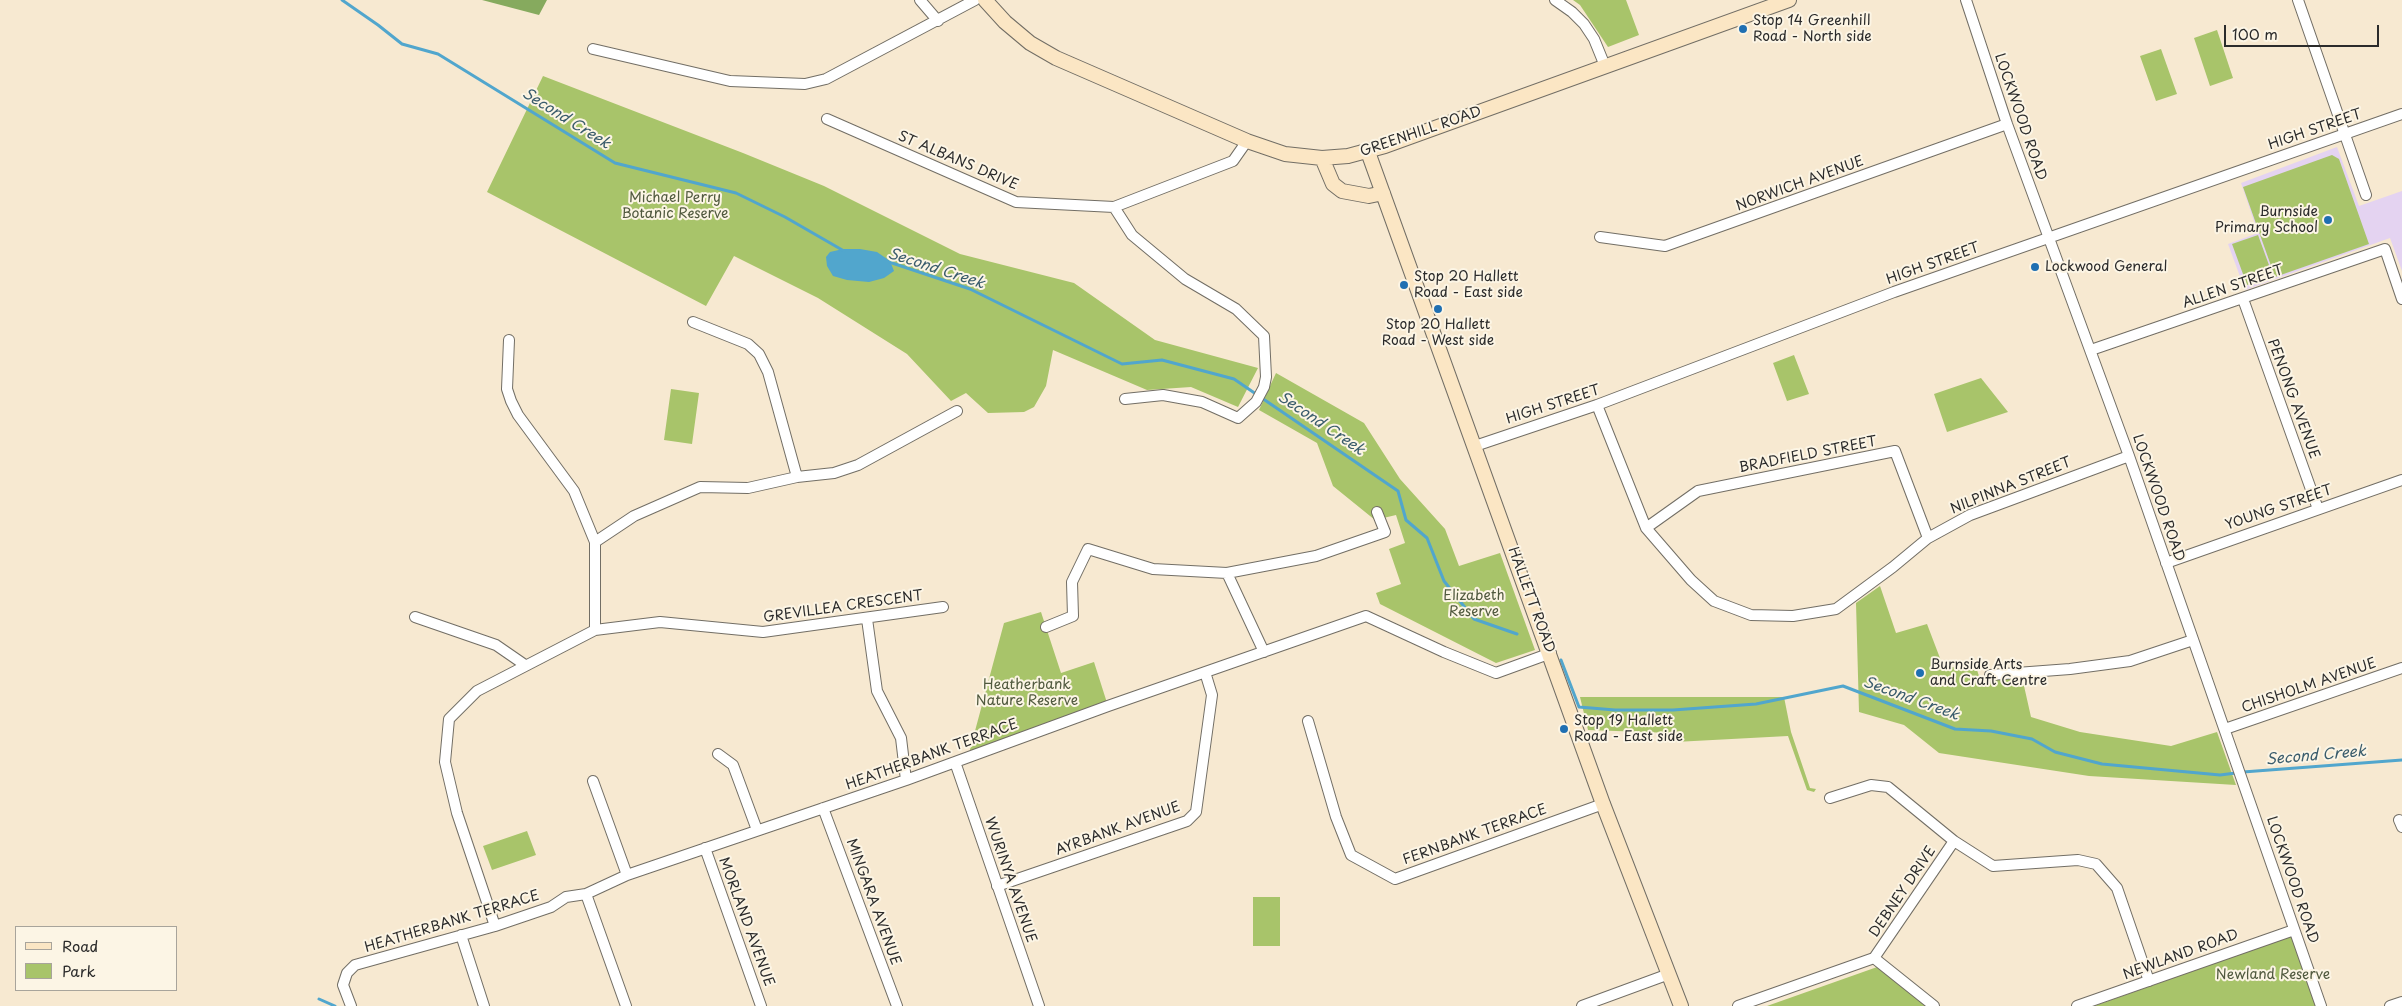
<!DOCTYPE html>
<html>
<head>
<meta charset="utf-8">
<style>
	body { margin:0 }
	#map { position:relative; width:2402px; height:1006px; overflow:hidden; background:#f7e9d1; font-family:"Playpen Sans",sans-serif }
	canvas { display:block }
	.legend { position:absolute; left:15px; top:926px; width:162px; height:65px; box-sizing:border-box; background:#fcf5e5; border:1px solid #a8a49b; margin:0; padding:6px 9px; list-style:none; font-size:15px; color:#2b2b2b }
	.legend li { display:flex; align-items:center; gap:10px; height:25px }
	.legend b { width:25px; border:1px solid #a8a49b }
	.scale { position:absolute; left:2224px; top:25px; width:155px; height:22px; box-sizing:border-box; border:2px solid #2b2b2b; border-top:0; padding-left:6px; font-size:15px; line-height:18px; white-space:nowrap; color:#2b2b2b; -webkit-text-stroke:4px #fcf5e5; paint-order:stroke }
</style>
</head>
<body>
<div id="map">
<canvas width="2402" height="1006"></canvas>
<ul class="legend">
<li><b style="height:6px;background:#fbe6c4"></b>Road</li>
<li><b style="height:14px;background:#a8c46a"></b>Park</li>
</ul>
<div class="scale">100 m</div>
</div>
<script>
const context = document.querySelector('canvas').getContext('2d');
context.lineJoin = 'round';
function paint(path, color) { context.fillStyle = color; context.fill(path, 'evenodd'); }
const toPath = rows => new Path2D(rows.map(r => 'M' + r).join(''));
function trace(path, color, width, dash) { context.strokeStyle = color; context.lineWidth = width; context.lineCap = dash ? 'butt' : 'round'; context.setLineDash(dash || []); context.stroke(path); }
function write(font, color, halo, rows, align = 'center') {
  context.font = font + ' "Playpen Sans",sans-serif'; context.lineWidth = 4; context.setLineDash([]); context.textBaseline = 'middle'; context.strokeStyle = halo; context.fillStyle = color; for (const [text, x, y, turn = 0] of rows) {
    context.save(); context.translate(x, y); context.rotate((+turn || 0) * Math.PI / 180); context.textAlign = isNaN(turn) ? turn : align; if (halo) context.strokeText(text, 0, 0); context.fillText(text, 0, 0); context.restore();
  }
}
paint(toPath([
	[2337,147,2359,206,2402,191,2402,271,2390,238,2245,290,2228,244,2258,233,2241,183]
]), '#e4d3f1');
paint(toPath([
	[1573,0,1626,0,1639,35,1608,47,1580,5],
	[2217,30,2233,78,2210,86,2194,38],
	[2161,49,2177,94,2156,101,2140,56],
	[543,76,743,153,824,186,960,254,1074,283,1155,340,1258,368,1238,407,1191,387,1147,390,1053,350,1046,386,1034,407,1024,412,988,413,966,393,951,401,907,354,818,298,734,256,706,306,487,192],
	[2332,155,2339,159,2369,244,2275,277,2243,187],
	[2258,235,2273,276,2247,285,2232,244],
	[1794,355,1809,394,1787,401,1773,363],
	[1276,373,1364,423,1400,479,1445,529,1459,566,1500,553,1535,650,1496,663,1380,604,1376,593,1401,584,1389,549,1405,543,1396,515,1375,520,1333,486,1317,443,1259,410],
	[1981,378,2008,412,1947,432,1934,394],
	[671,389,699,393,692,444,664,440],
	[1880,586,1896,633,1927,624,1943,666,1977,670,1981,682,2022,677,2031,717,2080,732,2171,746,2217,732,2236,785,2089,776,1939,753,1904,725,1859,712,1856,603],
	[1041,612,1061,673,1094,662,1108,706,968,757,1004,623],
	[1580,697,1784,697,1791,732,1810,788,1816,789,1814,792,1807,790,1788,736,1675,742,1672,733,1588,730],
	[527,831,536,855,492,870,483,846],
	[1253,897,1280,897,1280,946,1253,946],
	[2292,936,2317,1006,2094,1006],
	[1880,966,1927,1006,1767,1006]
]), '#a8c46a');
paint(toPath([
	[482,0,547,0,539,15]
]), '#86aa5e');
paint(toPath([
	[843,249,860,249,877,252,890,261,894,271,884,278,869,282,847,280,833,276,827,266,826,257,830,252]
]), '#51a6cd');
trace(toPath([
	[342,0,378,25,402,44,438,54,615,163,736,193,785,217,844,251],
	[889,262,970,289,1122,364,1162,360,1234,379,1398,491,1406,520,1427,538,1444,581,1474,619,1517,634],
	[1561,660,1579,707,1615,710,1673,710,1756,704,1843,686,1955,729,1991,731,2032,739,2055,752,2102,764,2220,775,2236,773],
	[2243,772,2402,760],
	[319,999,335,1006]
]), '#51a6cd', 3);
const minor = toPath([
	[920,0,938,21],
	[1555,0,1572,12,1584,24,1594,39,1605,66],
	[1966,0,2007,124,2129,456,2321,1006],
	[2298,0,2366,195],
	[593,49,730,81,805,84,826,79,975,0],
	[827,119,1016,202,1114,207],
	[1600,237,1665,246,2007,124],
	[2243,299,2318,509],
	[693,322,748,344,759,354,768,372,797,477],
	[509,340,507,389,511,401,518,415,574,491,595,542,595,630],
	[2091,350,2385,249,2402,299],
	[1125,399,1163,395,1202,402,1238,418,1256,402,1264,387,1266,377,1264,336,1236,309,1185,279,1132,235,1114,207,1233,161,1247,141],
	[1597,405,1646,528,1691,580,1714,601,1751,615,1793,616,1836,609,1893,567,1928,538,1970,515,2129,456],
	[1475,446,1597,405,1894,292,2402,114],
	[1646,528,1698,491,1895,451,1928,538],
	[595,542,634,516,700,487,748,488,797,477,834,473,858,465,957,411],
	[2166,563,2402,480],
	[1227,573,1264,652],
	[415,617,496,645,525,665],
	[867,619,877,691,901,738,906,780],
	[1046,627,1073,616,1072,582,1088,549,1153,569,1227,573,1316,556,1385,532,1377,512],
	[1990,675,2070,669,2130,661,2193,640],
	[1308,721,1336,817,1351,855,1395,879,1603,804],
	[2225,729,2402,668],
	[718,754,733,765,757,830],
	[955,762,1039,1006],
	[593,781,627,875],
	[1830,798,1871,785,1888,787,1954,841,1993,866,2078,860,2096,864,2117,888,2149,981],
	[823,808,897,1006],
	[2399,820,2402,827],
	[705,848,761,1006],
	[997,886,1187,821,1196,812,1212,695,1205,672],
	[586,894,626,1006],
	[495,926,457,813,445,762,449,719,477,691,595,630,660,622,763,632,943,607],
	[461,935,484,1006],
	[1874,958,1954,841],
	[351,1006,343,985,347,973,355,965,495,926,551,907,566,897,586,894,627,875,906,780,1108,706,1366,616,1444,652,1496,673,1551,653],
	[1582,1006,1669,974],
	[1738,1006,1874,958,1934,1006],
	[2077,1006,2294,930],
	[2390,1006,2402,1002]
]);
const secondary = toPath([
	[985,0,1005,22,1030,43,1056,58,1247,141,1285,154,1322,158,1348,156,1385,146,1789,0],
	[1368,152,1603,804,1681,1006],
	[1322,158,1333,184,1342,191,1369,196,1383,193]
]);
trace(minor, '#726e65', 12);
trace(secondary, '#726e65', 16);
trace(minor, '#fff', 10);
trace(secondary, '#fbe6c4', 14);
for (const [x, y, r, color] of [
	[1743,29,5,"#1f6fb2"],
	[2328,220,5,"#1f6fb2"],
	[2035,267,5,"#1f6fb2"],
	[1404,285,5,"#1f6fb2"],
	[1438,309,5,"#1f6fb2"],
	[1920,673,5,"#1f6fb2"],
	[1564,729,5,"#1f6fb2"]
]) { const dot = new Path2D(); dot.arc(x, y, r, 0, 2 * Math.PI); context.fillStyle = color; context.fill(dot); trace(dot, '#fcf5e5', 2); }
write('14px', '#2b2b2b', '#fcf5e5', [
	["Stop 14 Greenhill",1753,21],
	["Road - North side",1753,37],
	["Burnside",2318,212,"right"],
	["Primary School",2318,228,"right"],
	["Lockwood General",2045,267],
	["Stop 20 Hallett",1414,277],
	["Road - East side",1414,293],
	["Stop 20 Hallett",1438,325,"center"],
	["Road - West side",1438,341,"center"],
	["Burnside Arts",1930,665],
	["and Craft Centre",1930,681],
	["Stop 19 Hallett",1574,721],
	["Road - East side",1574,737]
], 'left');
write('14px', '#2b2b2b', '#fcf5e5', [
	["LOCKWOOD ROAD",2020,117,71],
	["HIGH STREET",2315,130,-19],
	["GREENHILL ROAD",1421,132,-19],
	["ST ALBANS DRIVE",958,161,23],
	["NORWICH AVENUE",1800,184,-20],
	["HIGH STREET",1933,264,-20],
	["ALLEN STREET",2233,287,-19],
	["PENONG AVENUE",2293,399,70],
	["HIGH STREET",1553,405,-18],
	["BRADFIELD STREET",1808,455,-11],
	["NILPINNA STREET",2011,486,-22],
	["LOCKWOOD ROAD",2158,498,71],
	["YOUNG STREET",2279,508,-19],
	["HALLETT ROAD",1531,600,70],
	["GREVILLEA CRESCENT",843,607,-8],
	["CHISHOLM AVENUE",2309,686,-19],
	["HEATHERBANK TERRACE",932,755,-20],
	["AYRBANK AVENUE",1118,829,-20],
	["FERNBANK TERRACE",1475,835,-20],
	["WURINYA AVENUE",1010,880,71],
	["LOCKWOOD ROAD",2292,880,71],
	["DEBNEY DRIVE",1903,892,-56],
	["MINGARA AVENUE",873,902,70],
	["HEATHERBANK TERRACE",452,922,-17],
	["MORLAND AVENUE",746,922,70],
	["NEWLAND ROAD",2181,955,-20]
]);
write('14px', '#50593e', '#fcf5e5', [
	["Michael Perry",675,198],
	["Botanic Reserve",675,214],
	["Elizabeth",1474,596],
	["Reserve",1474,612],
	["Heatherbank",1027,685],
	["Nature Reserve",1027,701],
	["Newland Reserve",2273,975]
]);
write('italic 15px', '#3a5c6c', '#fcf5e5', [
	["Second Creek",566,119,32],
	["Second Creek",936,269,18],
	["Second Creek",1321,424,34],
	["Second Creek",1911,699,20],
	["Second Creek",2316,756,-5]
]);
</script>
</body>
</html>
